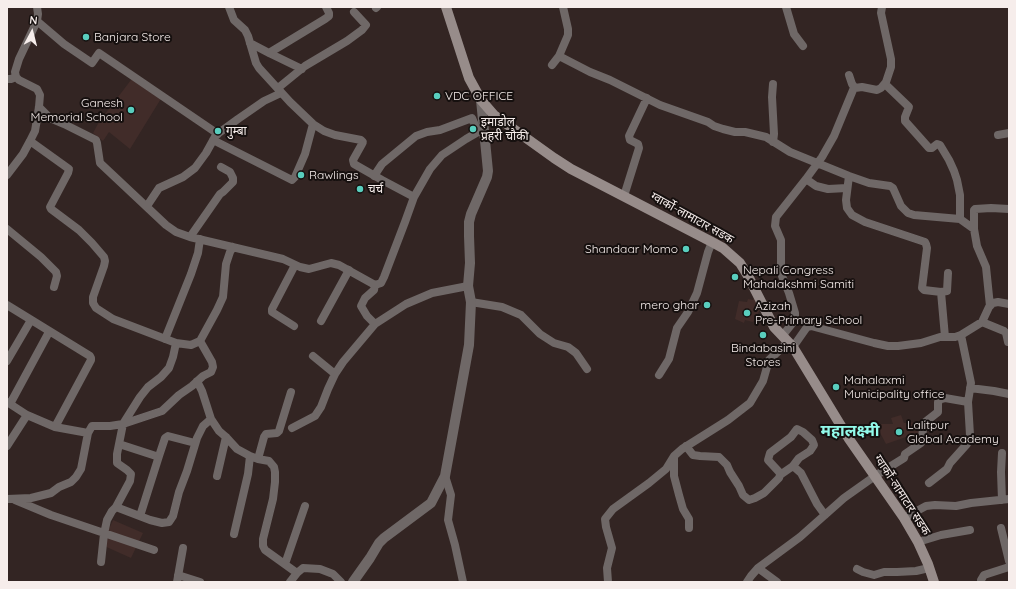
<!DOCTYPE html>
<html>
<head>
<meta charset="utf-8">
<style>
	body { margin:0 }
	#map { position:relative; width:1016px; height:589px; overflow:hidden; background:#332523; font-family:Quicksand,sans-serif }
	canvas { display:block }
	.frame { position:absolute; inset:0; border:8px solid #f6edeb; pointer-events:none }
	.north { position:absolute; left:12px; top:12px; width:40px; height:40px; -webkit-text-stroke:3px #16100f; paint-order:stroke; rotate:7deg; font-size:11px; font-weight:700; line-height:16px; text-align:center; color:#f6edeb }
	.north::after { content:''; display:block; margin:auto; width:14px; height:18px; background:#f6edeb; clip-path:polygon(50% 0,100% 100%,50% 72%,0 100%) }
</style>
</head>
<body>
<div id="map">
<canvas width="1016" height="589"></canvas>
<div class="frame"></div>
<div class="north">N</div>
</div>
<script>
const context = document.querySelector('canvas').getContext('2d');
context.lineJoin = 'round';
function paint(path, color) { context.fillStyle = color; context.fill(path, 'evenodd'); }
const toPath = rows => new Path2D(rows.map(r => 'M' + r).join(''));
function trace(path, color, width, dash) { context.strokeStyle = color; context.lineWidth = width; context.lineCap = dash ? 'butt' : 'round'; context.setLineDash(dash || []); context.stroke(path); }
function write(font, color, halo, rows, align = 'center') {
  context.font = font + ' Quicksand,"Noto Sans Devanagari",sans-serif'; context.lineWidth = 4; context.setLineDash([]); context.textBaseline = 'middle'; context.strokeStyle = halo; context.fillStyle = color; for (const [text, x, y, turn = 0] of rows) {
    context.save(); context.translate(x, y); context.rotate((+turn || 0) * Math.PI / 180); context.textAlign = isNaN(turn) ? turn : align; if (halo) context.strokeText(text, 0, 0); context.fillText(text, 0, 0); context.restore();
  }
}
paint(toPath([
	[134,76,162,97,130,149,109,132,103,141,93,133,99,122],
	[754,298,761,308,753,322,745,320,744,323,735,319,739,301,747,302,748,299,753,300],
	[901,415,904,423,920,422,918,438,906,437,886,444,877,427,881,424,893,424,891,418],
	[113,520,143,533,131,558,102,545]
]), '#412c29');
trace(toPath([
	[229,7,234,20,245,30,248,36,256,63,259,68,290,102,313,124,324,131,335,135,361,140,363,142,362,144,353,160,354,164,382,180,414,197],
	[786,7,794,34,803,46],
	[376,8,377,7],
	[37,21,64,44,92,63,99,53,218,134],
	[250,43,269,53,302,69],
	[269,53,325,19,329,16,329,13,326,7],
	[559,56,590,72,610,80,660,105,708,122,714,126,723,129,735,132,745,132,766,137,790,152,849,176,869,183,890,186,893,188,901,206,908,213,914,215,960,219,974,229,977,246,986,267,990,306],
	[552,65,559,56,568,35,568,29,563,7],
	[849,75,852,84,855,88],
	[7,79,11,79,16,77],
	[773,84,772,97,774,134,773,142],
	[885,84,909,107,905,117,905,121,929,148,932,148,937,144,940,145,949,160,954,171,957,180,960,195,960,219],
	[278,88,305,66,347,41,362,30,366,25,354,12],
	[39,107,50,118,64,124,96,140,97,143,100,163,166,225,176,232,190,237,283,259,300,267,309,269,331,263,339,265,375,285,381,283,384,277,405,222,414,197,430,169,442,155,466,139,478,132,484,131],
	[998,135,1009,133],
	[213,140,292,180,295,177,305,154,313,124],
	[30,141,69,169,68,173,50,207,51,209,79,230,92,243,104,257,105,261,104,266,93,297,93,303,96,308,113,319,176,343,191,345,200,341,217,310,223,297,226,264,230,252,233,247],
	[7,175,23,154,30,141,35,131,39,107,40,95,37,89,19,80,16,77,15,72,19,59,37,21,38,14,37,7],
	[374,176,382,164,416,136,427,132,440,130,472,118,478,132],
	[849,176,846,200,847,208,852,215,865,222,925,242,926,244,927,248,922,288,924,290,941,292,945,337],
	[806,179,816,186,828,189,847,188],
	[624,196,639,148,638,144,630,140,629,136,647,98],
	[147,206,159,188,183,177,195,168,206,153,216,135,238,119,264,101,281,93],
	[7,229,41,257,56,272,57,276,54,287],
	[974,229,974,210,975,209,991,208,1009,209],
	[190,237,220,194,223,192,233,182,233,178,230,172,221,167],
	[941,292,947,291,948,273],
	[471,302,502,307,521,315,540,334,554,343,568,347,576,353,587,369],
	[7,305,90,356,91,358,91,360,55,427],
	[321,321,349,270],
	[982,322,1004,331,1006,333,1008,342],
	[375,324,367,316,361,306,365,298,374,290,375,285],
	[294,326,272,312,272,309,295,265],
	[783,335,791,325,795,319,795,313,789,293,782,276,781,271,781,240,775,226,776,217,806,179,822,157,834,136,853,90,855,88,862,87,877,90,881,88,886,82,891,67,891,59,881,13,882,7],
	[165,339,191,274,198,253,200,239],
	[793,347,807,327,811,326,874,343,888,346,898,346,921,343,940,337,955,337,961,335,982,322,989,307,993,303,998,302,1009,304],
	[313,356,335,374],
	[7,361,31,320],
	[659,375,669,359,677,328,688,312,697,293,708,252,712,242],
	[197,381,202,391,211,419,219,431,226,437,237,449,250,456,258,459,269,461,274,467,275,472,275,482,273,499,263,539,263,546,265,550,297,573],
	[970,388,994,391,1009,394],
	[7,402,27,415,55,427,88,433],
	[10,404,49,332],
	[292,428,315,416,321,407,328,389,335,374,343,362,375,324,406,304,432,293,468,286],
	[119,444,156,456,159,456,165,438,168,436,195,443],
	[7,446,27,415],
	[686,446,693,455,700,456,719,457,727,465,730,472,739,486,743,495,749,500,755,498,764,493,779,478,780,475,793,466,799,458,810,451,814,445,812,440,803,432,797,429,791,437,770,453,768,460,780,473,780,475],
	[674,457,674,476,679,495,683,509,689,519,689,528],
	[258,459,264,437,266,434,277,433,279,431,291,392],
	[793,466,801,473,817,504,825,515],
	[217,476,226,437],
	[445,476,451,495,448,520,455,545,463,582],
	[929,483,947,469,950,463,967,444,970,435,968,402,971,383,961,335],
	[7,499,31,498,51,493,59,487,71,482,76,477,81,469,88,433,92,426,110,426,123,424,140,397,148,387,161,377,169,368,173,357,176,343],
	[15,500,51,515,154,550],
	[1002,500,1001,472,1002,453],
	[116,507,150,520,162,523,169,522,173,516,179,492,187,471,197,438,203,426,211,419],
	[140,516,159,456],
	[904,518,926,506,935,505,956,506,971,503,1009,499],
	[1001,528,1009,561],
	[234,534,248,474,250,456],
	[918,542,941,535,970,530],
	[101,562,104,534,107,520,112,511,116,507,130,481,131,474,127,470,117,463,117,454,123,424,162,411,179,395,192,386,203,376,211,372,213,367,212,362,200,341],
	[285,564,305,506],
	[758,568,777,582],
	[857,569,863,572,874,575,884,572,897,572,916,571,929,568],
	[178,575,200,582],
	[177,582,183,548],
	[290,582,297,573,303,568,320,569,333,574,341,582],
	[608,582,607,568,612,548,606,527,605,519,613,509,649,483,666,469,674,456,682,449,728,420,750,403,763,381,769,360,784,346,788,341],
	[747,582,751,576,758,568,800,537,844,498,875,476,904,458,905,454,921,443,924,423,938,412,938,402,941,399,945,398,968,402],
	[981,582,981,580,984,575,1009,567]
]), '#6f6867', 8);
trace(toPath([
	[353,582,370,558,379,543,384,538,431,503,445,476,469,345,471,302,468,286,470,263,469,236,469,222,471,214,487,177,488,171,481,100]
]), '#6f6867', 10);
trace(toPath([
	[446,7,469,78,481,100,494,115,554,158,571,169,712,242,723,248,740,263,748,276,774,327,793,347,849,439,904,518,918,542,928,564,934,582]
]), '#978c8a', 10);
for (const [x, y, r, color] of [
	[86,37,4,"#59cebe"],
	[437,96,4,"#59cebe"],
	[131,110,4,"#59cebe"],
	[473,129,4,"#59cebe"],
	[218,131,4,"#59cebe"],
	[301,175,4,"#59cebe"],
	[360,189,4,"#59cebe"],
	[686,249,4,"#59cebe"],
	[735,277,4,"#59cebe"],
	[707,305,4,"#59cebe"],
	[747,313,4,"#59cebe"],
	[763,335,4,"#59cebe"],
	[836,387,4,"#59cebe"],
	[899,432,4,"#59cebe"]
]) { const dot = new Path2D(); dot.arc(x, y, r, 0, 2 * Math.PI); context.fillStyle = color; context.fill(dot); trace(dot, '#16100f', 1.5); }
write('12px', '#f6edeb', '#16100f', [
	["Banjara Store",94,37],
	["VDC OFFICE",445,96],
	["Ganesh",123,103,"right"],
	["Memorial School",123,117,"right"],
	["इमाडोल",481,122],
	["प्रहरी चौकी",481,136],
	["गुम्बा",226,131],
	["Rawlings",309,175],
	["चर्च",368,189],
	["Shandaar Momo",678,249,"right"],
	["Nepali Congress",743,270],
	["Mahalakshmi Samiti",743,284],
	["mero ghar",699,305,"right"],
	["Azizah",755,306],
	["Pre-Primary School",755,320],
	["Bindabasini",763,348,"center"],
	["Stores",763,362,"center"],
	["Mahalaxmi",844,380],
	["Municipality office",844,394],
	["Lalitpur",907,425],
	["Global Academy",907,439]
], 'left');
write('12px', '#f6edeb', '#16100f', [
	["ग्वार्को-लामाटार सडक",692,218,29],
	["ग्वार्को-लामाटार सडक",902,495,57]
]);
write('bold 16px', '#92faea', '#16100f', [
	["महालक्ष्मी",850,431]
]);
</script>
</body>
</html>
